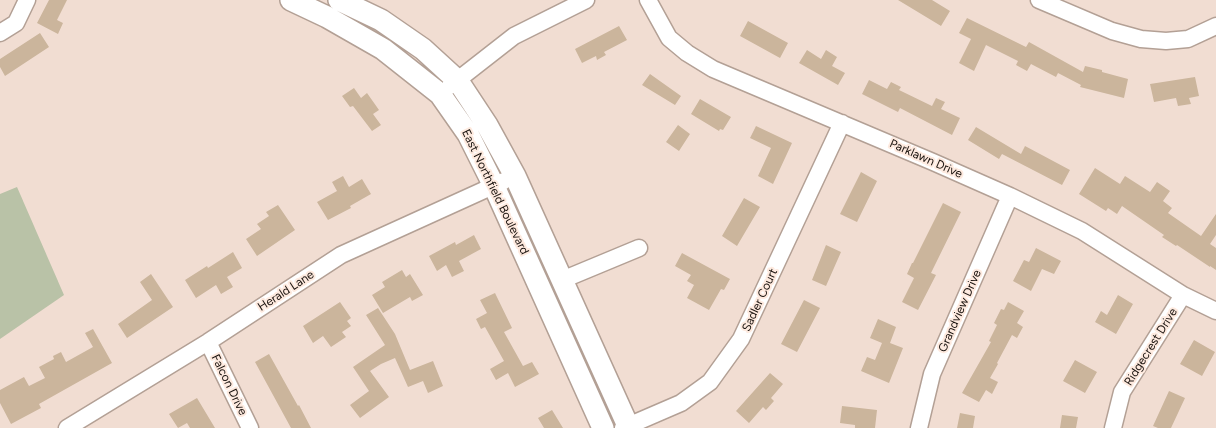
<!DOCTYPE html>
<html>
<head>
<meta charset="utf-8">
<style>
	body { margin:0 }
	canvas { display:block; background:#f1ddd2 }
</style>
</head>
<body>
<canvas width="1216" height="428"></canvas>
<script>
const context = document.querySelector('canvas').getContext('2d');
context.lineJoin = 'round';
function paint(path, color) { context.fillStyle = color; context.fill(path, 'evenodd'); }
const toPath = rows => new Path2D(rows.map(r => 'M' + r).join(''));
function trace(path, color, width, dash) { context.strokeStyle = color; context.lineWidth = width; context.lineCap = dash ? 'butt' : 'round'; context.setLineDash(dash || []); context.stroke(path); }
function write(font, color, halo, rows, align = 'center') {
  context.font = font + ' Figtree,sans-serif'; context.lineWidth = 4; context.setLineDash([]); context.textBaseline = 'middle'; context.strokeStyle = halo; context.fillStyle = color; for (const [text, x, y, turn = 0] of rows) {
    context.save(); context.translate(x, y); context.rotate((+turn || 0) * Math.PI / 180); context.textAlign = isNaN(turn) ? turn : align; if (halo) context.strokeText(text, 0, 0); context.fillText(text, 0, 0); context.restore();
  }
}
paint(toPath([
	[17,187,64,295,0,339,0,194]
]), '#b9c2a7');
paint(toPath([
	[49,0,67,0,57,20,63,23,58,34,37,23],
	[898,0,932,0,950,11,941,26],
	[967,18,1026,47,1029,42,1083,72,1085,66,1102,70,1102,72,1128,79,1124,98,1080,87,1081,85,1058,73,1056,77,1031,64,1027,71,1016,65,1018,61,986,45,974,71,959,63,971,39,959,33],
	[748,21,788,43,780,58,740,36],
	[619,26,627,40,604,52,606,55,597,60,596,56,582,63,575,49],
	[40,33,49,47,5,76,0,67,0,59],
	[807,50,821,59,826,50,837,57,832,66,845,73,838,85,799,63],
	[650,74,681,96,675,105,642,85],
	[1195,77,1199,96,1189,98,1191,104,1178,106,1176,98,1154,102,1150,84],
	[869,80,887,89,891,82,901,87,899,90,932,106,936,98,945,102,941,109,960,118,952,135,900,108,898,112,862,94],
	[354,88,361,98,367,93,379,110,373,114,381,125,372,131,353,106,350,107,342,96],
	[700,99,731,117,723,130,720,129,719,131,691,114],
	[678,125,690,134,679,151,666,142],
	[756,126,792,143,773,184,758,176,771,148,750,138],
	[976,127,1021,154,1025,146,1070,170,1062,185,1002,154,999,159,968,140],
	[1095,168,1120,184,1125,176,1150,192,1157,182,1170,191,1163,201,1172,208,1168,213,1201,236,1216,214,1216,235,1210,244,1216,248,1216,270,1210,266,1210,267,1177,245,1176,246,1162,237,1164,235,1122,206,1117,214,1108,208,1106,211,1079,194],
	[861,172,877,181,857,222,840,214],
	[343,176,349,187,362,179,371,194,350,206,351,208,328,220,317,202,337,191,332,182],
	[744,198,760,207,737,246,722,236],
	[943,203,961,212,931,273,936,275,918,310,902,302,914,278,907,274,912,263,913,263],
	[278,205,295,230,257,256,246,239,261,229,257,224,269,216,266,212],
	[474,235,481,249,459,261,464,271,452,277,446,265,437,271,429,256,455,242,456,245],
	[826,245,841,252,826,286,812,280],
	[1036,248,1061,261,1054,274,1042,269,1031,291,1013,281,1024,260,1029,262],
	[233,252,242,268,227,277,233,287,221,294,216,285,196,298,185,280,207,266,208,268],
	[682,253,730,279,724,290,721,289,709,310,687,298,694,285,687,281,691,275,675,266],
	[402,270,406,277,410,274,423,295,412,301,410,297,383,313,372,295,385,287,382,282],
	[151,274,173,307,127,338,118,324,152,300,140,282],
	[495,293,512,328,504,332,523,366,532,362,539,374,515,387,508,373,496,380,490,369,504,361,485,327,481,329,476,319,487,313,480,300],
	[1118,295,1133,304,1116,334,1095,322,1101,311,1107,315],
	[804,300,820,308,797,352,781,344],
	[340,302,351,318,347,321,351,326,342,332,346,337,331,347,323,336,313,343,303,326],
	[1008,302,1024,311,1017,323,1023,327,1017,338,1012,335,997,363,998,364,990,378,998,382,992,394,986,390,979,402,962,393,991,342,989,341,997,325,994,323,1001,309,1004,310],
	[378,308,395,334,410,370,433,361,443,386,428,393,423,381,408,387,395,358,381,364,370,371,389,397,360,418,350,405,369,391,353,367,385,345,366,315],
	[878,319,896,327,890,343,903,348,889,383,861,371,867,357,875,360,882,343,870,338],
	[93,329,112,363,39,404,41,408,11,424,0,403,0,390,24,377,29,386,45,378,39,367,54,359,53,356,61,352,66,362,93,347,85,333],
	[1194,340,1215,352,1202,376,1180,364],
	[269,354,298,406,299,405,311,428,291,428,255,362],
	[1075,360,1097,372,1085,393,1063,381],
	[770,373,783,384,771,398,774,401,766,410,763,407,749,423,736,411],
	[1169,391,1185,398,1171,428,1158,428,1153,426],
	[197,398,215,428,190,428,187,423,178,428,169,414],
	[842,406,877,410,875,428,855,428,855,425,840,423],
	[552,410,563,428,544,428,538,418],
	[960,413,975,416,973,428,957,428],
	[1062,415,1078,417,1076,428,1060,428]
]), '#cbb59c');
const minor = toPath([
	[648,0,669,38,687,53,713,69,933,162,1010,196,1082,231,1183,295,1216,311],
	[1039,0,1112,31,1141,39,1166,41,1188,39,1216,26],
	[0,33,16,23,27,0],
	[450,86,514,36,586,0],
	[562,280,639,248],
	[208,342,250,428],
	[67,428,208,342,341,255,504,181],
	[623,428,681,403,710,382,741,339,842,123],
	[919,428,932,374,1010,196],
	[1113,428,1122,392,1183,295]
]);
const major = toPath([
	[291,0,327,17,383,49,440,94,468,134,494,186,603,428],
	[339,0,381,20,423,49,458,81,487,125,515,176,629,428]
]);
trace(minor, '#b3a095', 19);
trace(major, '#b3a095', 24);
trace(minor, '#fff', 16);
trace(major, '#fff', 21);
write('12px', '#19120e', '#feeadf', [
	["Parklawn Drive",926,159,24],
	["East Northfield Boulevard",495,192,64],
	["Herald Lane",286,291,-33],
	["Sadler Court",760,300,-65],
	["Grandview Drive",960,311,-66],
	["Ridgecrest Drive",1151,347,-58],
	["Falcon Drive",229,385,64]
]);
</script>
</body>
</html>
